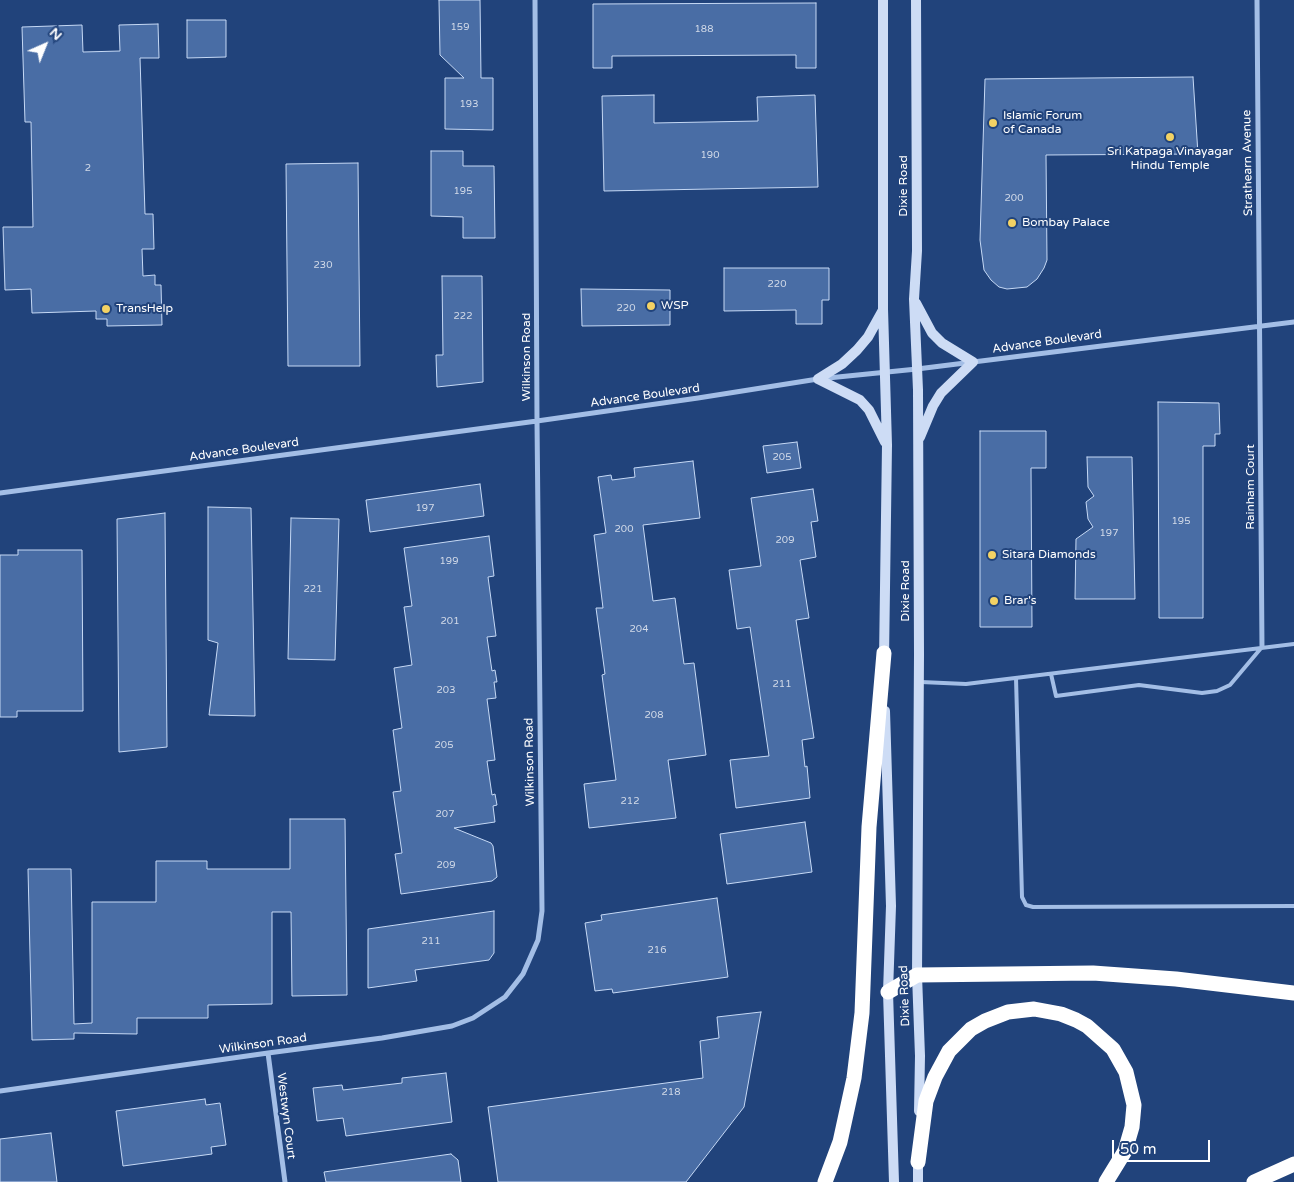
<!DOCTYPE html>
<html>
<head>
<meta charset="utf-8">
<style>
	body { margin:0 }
	#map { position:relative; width:1294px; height:1182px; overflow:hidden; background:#21437b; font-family:"Varela Round",sans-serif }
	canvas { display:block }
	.north { position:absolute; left:20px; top:20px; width:50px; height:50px; -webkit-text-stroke:4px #21437b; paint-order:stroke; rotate:44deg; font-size:14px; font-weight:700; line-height:20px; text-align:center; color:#fff }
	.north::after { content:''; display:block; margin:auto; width:18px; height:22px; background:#fff; clip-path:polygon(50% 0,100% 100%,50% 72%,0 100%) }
	.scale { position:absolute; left:1112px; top:1140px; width:98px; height:22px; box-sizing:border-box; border:2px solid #fff; border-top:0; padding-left:6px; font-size:15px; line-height:18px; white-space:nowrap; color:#fff; -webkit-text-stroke:4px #21437b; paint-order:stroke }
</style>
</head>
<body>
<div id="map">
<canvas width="1294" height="1182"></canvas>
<div class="north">N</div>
<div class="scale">50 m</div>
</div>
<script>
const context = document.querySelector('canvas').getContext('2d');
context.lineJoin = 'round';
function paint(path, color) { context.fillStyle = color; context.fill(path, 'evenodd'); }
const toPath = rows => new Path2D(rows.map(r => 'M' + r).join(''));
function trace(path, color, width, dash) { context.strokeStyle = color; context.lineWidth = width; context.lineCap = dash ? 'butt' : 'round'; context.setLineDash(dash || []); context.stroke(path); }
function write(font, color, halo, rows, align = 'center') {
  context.font = font + ' "Varela Round",sans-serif'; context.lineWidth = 4; context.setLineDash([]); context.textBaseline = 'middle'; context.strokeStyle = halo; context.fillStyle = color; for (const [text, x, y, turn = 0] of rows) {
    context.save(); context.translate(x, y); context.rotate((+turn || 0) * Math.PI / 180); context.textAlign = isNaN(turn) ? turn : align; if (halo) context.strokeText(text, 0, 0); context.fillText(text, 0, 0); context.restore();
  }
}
const building = toPath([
	[439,0,480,0,481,78,493,78,493,130,445,129,445,78,464,78,440,55,439,0],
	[816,3,816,68,796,68,796,55,612,56,612,68,593,68,593,4,816,3],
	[187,20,226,20,226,57,187,58,187,20],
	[158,24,159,58,140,58,145,214,153,214,154,249,142,249,143,276,155,275,155,285,161,285,162,325,107,326,107,319,96,319,96,311,32,313,31,289,5,290,3,227,33,227,31,122,25,122,22,27,82,25,83,52,120,51,119,25,158,24],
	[1193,77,1198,154,1046,155,1047,260,1044,268,1037,279,1027,287,1007,289,999,287,991,280,984,270,980,240,985,79,1193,77],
	[654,95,654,123,758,121,757,97,815,95,818,187,604,191,602,96,654,95],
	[431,151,463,151,463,166,494,166,495,238,463,238,463,217,431,216,431,151],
	[358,163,360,366,288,366,286,164,358,163],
	[724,268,829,268,829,300,822,300,822,324,796,324,796,310,724,311,724,268],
	[442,276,482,276,483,382,437,387,436,355,443,355,442,276],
	[581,289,670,290,670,325,582,326,581,289],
	[1158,402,1219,403,1220,434,1215,434,1215,446,1203,446,1203,618,1159,618,1158,402],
	[980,431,1046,431,1046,468,1031,468,1032,627,980,627,980,431],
	[797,442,801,468,767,473,763,446,797,442],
	[1087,457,1132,457,1135,599,1075,599,1076,539,1093,527,1088,519,1086,502,1094,496,1088,487,1087,457],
	[693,461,700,518,643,525,653,601,675,598,684,664,694,663,706,755,668,760,676,818,589,828,584,784,616,780,602,675,605,674,596,608,603,608,594,535,606,533,598,477,611,475,612,480,635,477,634,468,693,461],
	[480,484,484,516,370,532,366,500,480,484],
	[813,489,818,521,811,522,816,557,800,560,809,618,796,620,814,738,802,740,805,767,807,766,810,798,736,808,730,760,769,756,750,627,737,629,729,570,761,566,751,498,813,489],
	[208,507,251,508,255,716,209,715,218,643,208,640,208,507],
	[165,513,167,747,119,752,117,519,165,513],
	[291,518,339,519,335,660,288,659,291,518],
	[489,536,494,576,488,577,496,636,487,637,492,671,495,670,497,682,494,682,496,698,487,699,495,760,487,761,492,795,495,794,497,805,493,806,495,822,454,828,491,843,493,846,497,877,492,881,401,894,395,854,402,853,393,792,401,791,393,730,402,728,394,668,412,665,404,607,412,606,404,548,489,536],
	[18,550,82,550,83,711,17,711,17,717,0,717,0,555,18,555,18,550],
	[290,819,345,819,347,995,292,996,291,912,272,912,272,1004,208,1005,208,1018,137,1018,137,1034,74,1033,74,1039,32,1040,28,869,71,869,74,1024,92,1023,92,902,156,902,156,861,207,861,207,869,290,869,290,819],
	[805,822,812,872,727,884,720,834,805,822],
	[717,898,728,977,613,993,612,989,595,991,585,923,602,920,601,915,717,898],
	[494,911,494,953,489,960,415,970,417,981,368,988,368,929,494,911],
	[761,1012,744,1107,686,1182,498,1182,488,1107,703,1078,700,1041,719,1038,717,1017,761,1012],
	[446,1073,452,1122,346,1136,343,1118,317,1121,313,1088,342,1085,343,1090,402,1083,402,1078,446,1073],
	[205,1099,206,1105,220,1103,226,1145,211,1147,212,1154,123,1166,116,1111,205,1099],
	[51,1133,57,1182,0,1182,0,1139,51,1133],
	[451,1154,458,1160,461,1182,326,1182,324,1172,451,1154]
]);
paint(building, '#496da5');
trace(building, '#c6d9f5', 1);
trace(toPath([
	[1051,674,1056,696,1139,685,1202,693,1217,691,1230,685,1262,647],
	[1016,678,1022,897,1026,905,1033,907,1294,906],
	[921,682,966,684,1294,644]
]), '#a3bee6', 4);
trace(toPath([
	[1257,0,1262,647],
	[0,493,537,421,698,398,818,379,917,369,1294,322],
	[268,1053,285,1182],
	[0,1091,268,1053,382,1038,452,1026,473,1018,505,997,523,974,538,940,542,911,537,421,535,0]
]), '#a3bee6', 5);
trace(toPath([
	[883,0,883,309,887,445,884,659],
	[916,0,917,251,914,299,918,390,919,655,917,975,920,1056,919,1111],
	[916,303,932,333,942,343,973,362,941,393,933,406,920,437],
	[818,379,860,400,869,410,885,442],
	[818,379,842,364,857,350,868,337,883,310],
	[885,711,891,906,888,992,894,1182],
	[918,1182,918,1156]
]), '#cddcf5', 10);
trace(toPath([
	[888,992,917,975,1093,973,1176,979,1294,993],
	[918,1162,926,1101,935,1077,949,1051,971,1029,985,1021,1008,1012,1034,1009,1061,1014,1076,1020,1087,1026,1113,1049,1126,1072,1134,1105,1132,1127,1125,1151,1106,1182],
	[825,1182,840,1142,854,1078,862,1013,869,827,884,653],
	[1254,1182,1294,1164]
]), '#fff', 15);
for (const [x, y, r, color] of [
	[993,123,5,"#f3d264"],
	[1170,137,5,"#f3d264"],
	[1012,223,5,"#f3d264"],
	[651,306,5,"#f3d264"],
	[106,309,5,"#f3d264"],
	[992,555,5,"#f3d264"],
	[994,601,5,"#f3d264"]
]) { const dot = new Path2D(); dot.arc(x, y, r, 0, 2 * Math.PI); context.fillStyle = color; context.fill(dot); trace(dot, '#21437b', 2); }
write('10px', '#d2dae8', null, [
	["159",460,27],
	["188",704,29],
	["193",469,104],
	["190",710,155],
	["2",88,168],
	["195",463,191],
	["200",1014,198],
	["230",323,265],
	["220",777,284],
	["220",626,308],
	["222",463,316],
	["205",782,457],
	["197",425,508],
	["195",1181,521],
	["200",624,529],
	["197",1109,533],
	["209",785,540],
	["199",449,561],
	["221",313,589],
	["201",450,621],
	["204",639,629],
	["211",782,684],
	["203",446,690],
	["208",654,715],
	["205",444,745],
	["212",630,801],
	["207",445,814],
	["209",446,865],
	["211",431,941],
	["216",657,950],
	["218",671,1092]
]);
write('12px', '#fff', '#21437b', [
	["Islamic Forum",1003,116],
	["of Canada",1003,130],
	["Sri Katpaga Vinayagar",1170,152,"center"],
	["Hindu Temple",1170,166,"center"],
	["Bombay Palace",1022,223],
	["WSP",661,306],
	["TransHelp",116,309],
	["Sitara Diamonds",1002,555],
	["Brar's",1004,601]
], 'left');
write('12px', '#fff', '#21437b', [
	["Strathearn Avenue",1248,163,-91],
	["Dixie Road",904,186,-90],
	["Advance Boulevard",1047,342,-8],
	["Wilkinson Road",527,357,-90],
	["Advance Boulevard",645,396,-8],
	["Advance Boulevard",244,450,-8],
	["Rainham Court",1251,487,-90],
	["Dixie Road",906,591,-90],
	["Wilkinson Road",530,762,-91],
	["Dixie Road",905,996,-92],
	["Wilkinson Road",263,1044,-8],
	["Westwyn Court",286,1116,83]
]);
</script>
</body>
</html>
